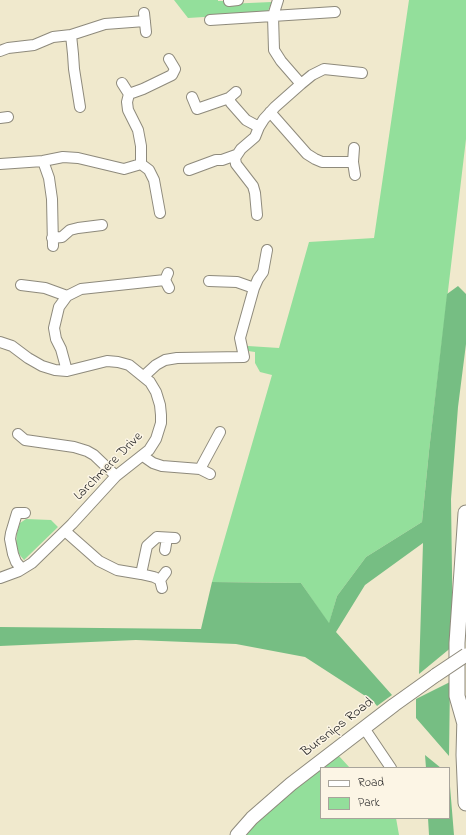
<!DOCTYPE html>
<html>
<head>
<meta charset="utf-8">
<style>
	body { margin:0 }
	#map { position:relative; width:466px; height:835px; overflow:hidden; background:#f0e9cd; font-family:"Indie Flower",sans-serif }
	canvas { display:block }
	.legend { position:absolute; left:320px; top:767px; width:130px; height:52px; box-sizing:border-box; background:#fcf5e5; border:1px solid #a8a49b; margin:0; padding:5px 7px; list-style:none; font-size:12px; color:#2b2b2b }
	.legend li { display:flex; align-items:center; gap:8px; height:20px }
	.legend b { width:20px; border:1px solid #a8a49b }
</style>
</head>
<body>
<div id="map">
<canvas width="466" height="835"></canvas>
<ul class="legend">
<li><b style="height:5px;background:#fff"></b>Road</li>
<li><b style="height:11px;background:#93df9b"></b>Park</li>
</ul>
</div>
<script>
const context = document.querySelector('canvas').getContext('2d');
context.lineJoin = 'round';
function paint(path, color) { context.fillStyle = color; context.fill(path, 'evenodd'); }
const toPath = rows => new Path2D(rows.map(r => 'M' + r).join(''));
function trace(path, color, width, dash) { context.strokeStyle = color; context.lineWidth = width; context.lineCap = dash ? 'butt' : 'round'; context.setLineDash(dash || []); context.stroke(path); }
function write(font, color, halo, rows, align = 'center') {
  context.font = font + ' "Indie Flower",sans-serif'; context.lineWidth = 3; context.setLineDash([]); context.textBaseline = 'middle'; context.strokeStyle = halo; context.fillStyle = color; for (const [text, x, y, turn = 0] of rows) {
    context.save(); context.translate(x, y); context.rotate((+turn || 0) * Math.PI / 180); context.textAlign = isNaN(turn) ? turn : align; if (halo) context.strokeText(text, 0, 0); context.fillText(text, 0, 0); context.restore();
  }
}
paint(toPath([
	[174,0,218,0,218,1,226,1,226,4,272,2,267,13,188,18],
	[409,0,466,0,466,139,429,451,422,522,366,557,337,596,329,624,301,583,212,582,272,375,260,372,255,363,255,352,248,351,248,346,279,348,309,242,374,238],
	[26,519,51,520,58,527,24,560,19,554,16,543,17,533,20,523],
	[338,755,350,768,321,768,321,818,396,818,399,835,245,835,258,819,309,776]
]), '#93df9b');
paint(toPath([
	[458,286,466,294,466,344,458,407,451,499,453,646,419,674,423,543,365,585,336,632,392,695,377,706,373,701,305,657,236,644,136,640,0,646,0,627,201,629,212,582,301,583,329,623,337,596,366,557,422,522,429,451,447,294],
	[450,682,449,756,416,718,416,699],
	[425,755,441,768,426,768],
	[449,774,454,835,429,835,428,818,449,818]
]), '#76be83');
const minor = toPath([
	[278,0,273,16,274,50,281,61,301,84,312,75,324,69,362,73],
	[229,1,238,0],
	[144,13,146,32],
	[210,20,335,12],
	[71,35,73,54,74,69,80,107],
	[0,51,8,48,34,45,53,37,71,35,105,24,145,21],
	[122,83,129,94],
	[236,92,229,98,231,103,246,120,259,127,264,119,275,107,301,84],
	[192,97,197,109,229,98],
	[270,112,307,154,315,159,322,162,353,162,354,148],
	[0,118,8,117],
	[43,161,49,178,52,199,53,246],
	[353,162,355,175],
	[0,164,43,161,63,157,78,158,124,169,141,164,141,146,138,130,128,110,127,102,129,94,143,89,172,75,175,69,169,59],
	[141,164,149,170,154,180,160,213],
	[189,170,216,160,222,160,236,155],
	[257,215,255,193,253,186,236,164,235,158,241,149,255,137,259,127],
	[52,238,62,237,70,230,78,228,102,225],
	[168,273,165,280,169,288],
	[209,281,237,282,254,288],
	[21,285,45,288,67,296],
	[0,342,12,346,28,358,42,366,55,370,67,371,107,361,118,362,129,365,150,382,156,392,160,405,161,415,161,423,156,439,149,450,116,476,72,524,32,563,19,571,0,578],
	[67,371,61,349,56,339,54,328,59,307,67,296,81,289,165,280],
	[144,376,156,365,165,360,177,358,244,357,240,338,254,288,258,279,263,272,267,250],
	[18,434,25,440,74,447,87,451,94,455,116,476],
	[143,456,153,463,162,466,200,469,210,474],
	[200,469,220,432],
	[65,531,99,561,117,570,141,574,147,546,157,537,175,538],
	[165,550,167,538],
	[22,569,16,562,13,554,10,539,11,533,17,513,25,513],
	[141,574,154,577,160,580],
	[162,588,160,580,166,572],
	[364,728,391,768]
]);
const major = toPath([
	[237,835,252,818,291,784,394,705,436,675]
]);
const highway = toPath([
	[465,715,464,755,466,803],
	[465,724,457,696,457,643,466,513]
]);
trace(minor, '#8e8a7c', 12);
trace(major, '#8e8a7c', 15);
trace(highway, '#8e8a7c', 17);
trace(minor, '#fff', 10);
trace(major, '#fff', 13);
trace(highway, '#fff', 15);
const majorBridge = toPath([
	[436,675,466,655]
]);
trace(majorBridge, '#8e8a7c', 15, []);
trace(majorBridge, '#fff', 13);
write('14px', '#2b2b2b', '#fcf5e5', [
	["Larchmere Drive",109,467,-45],
	["Bursnips Road",338,728,-38]
]);
</script>
</body>
</html>
